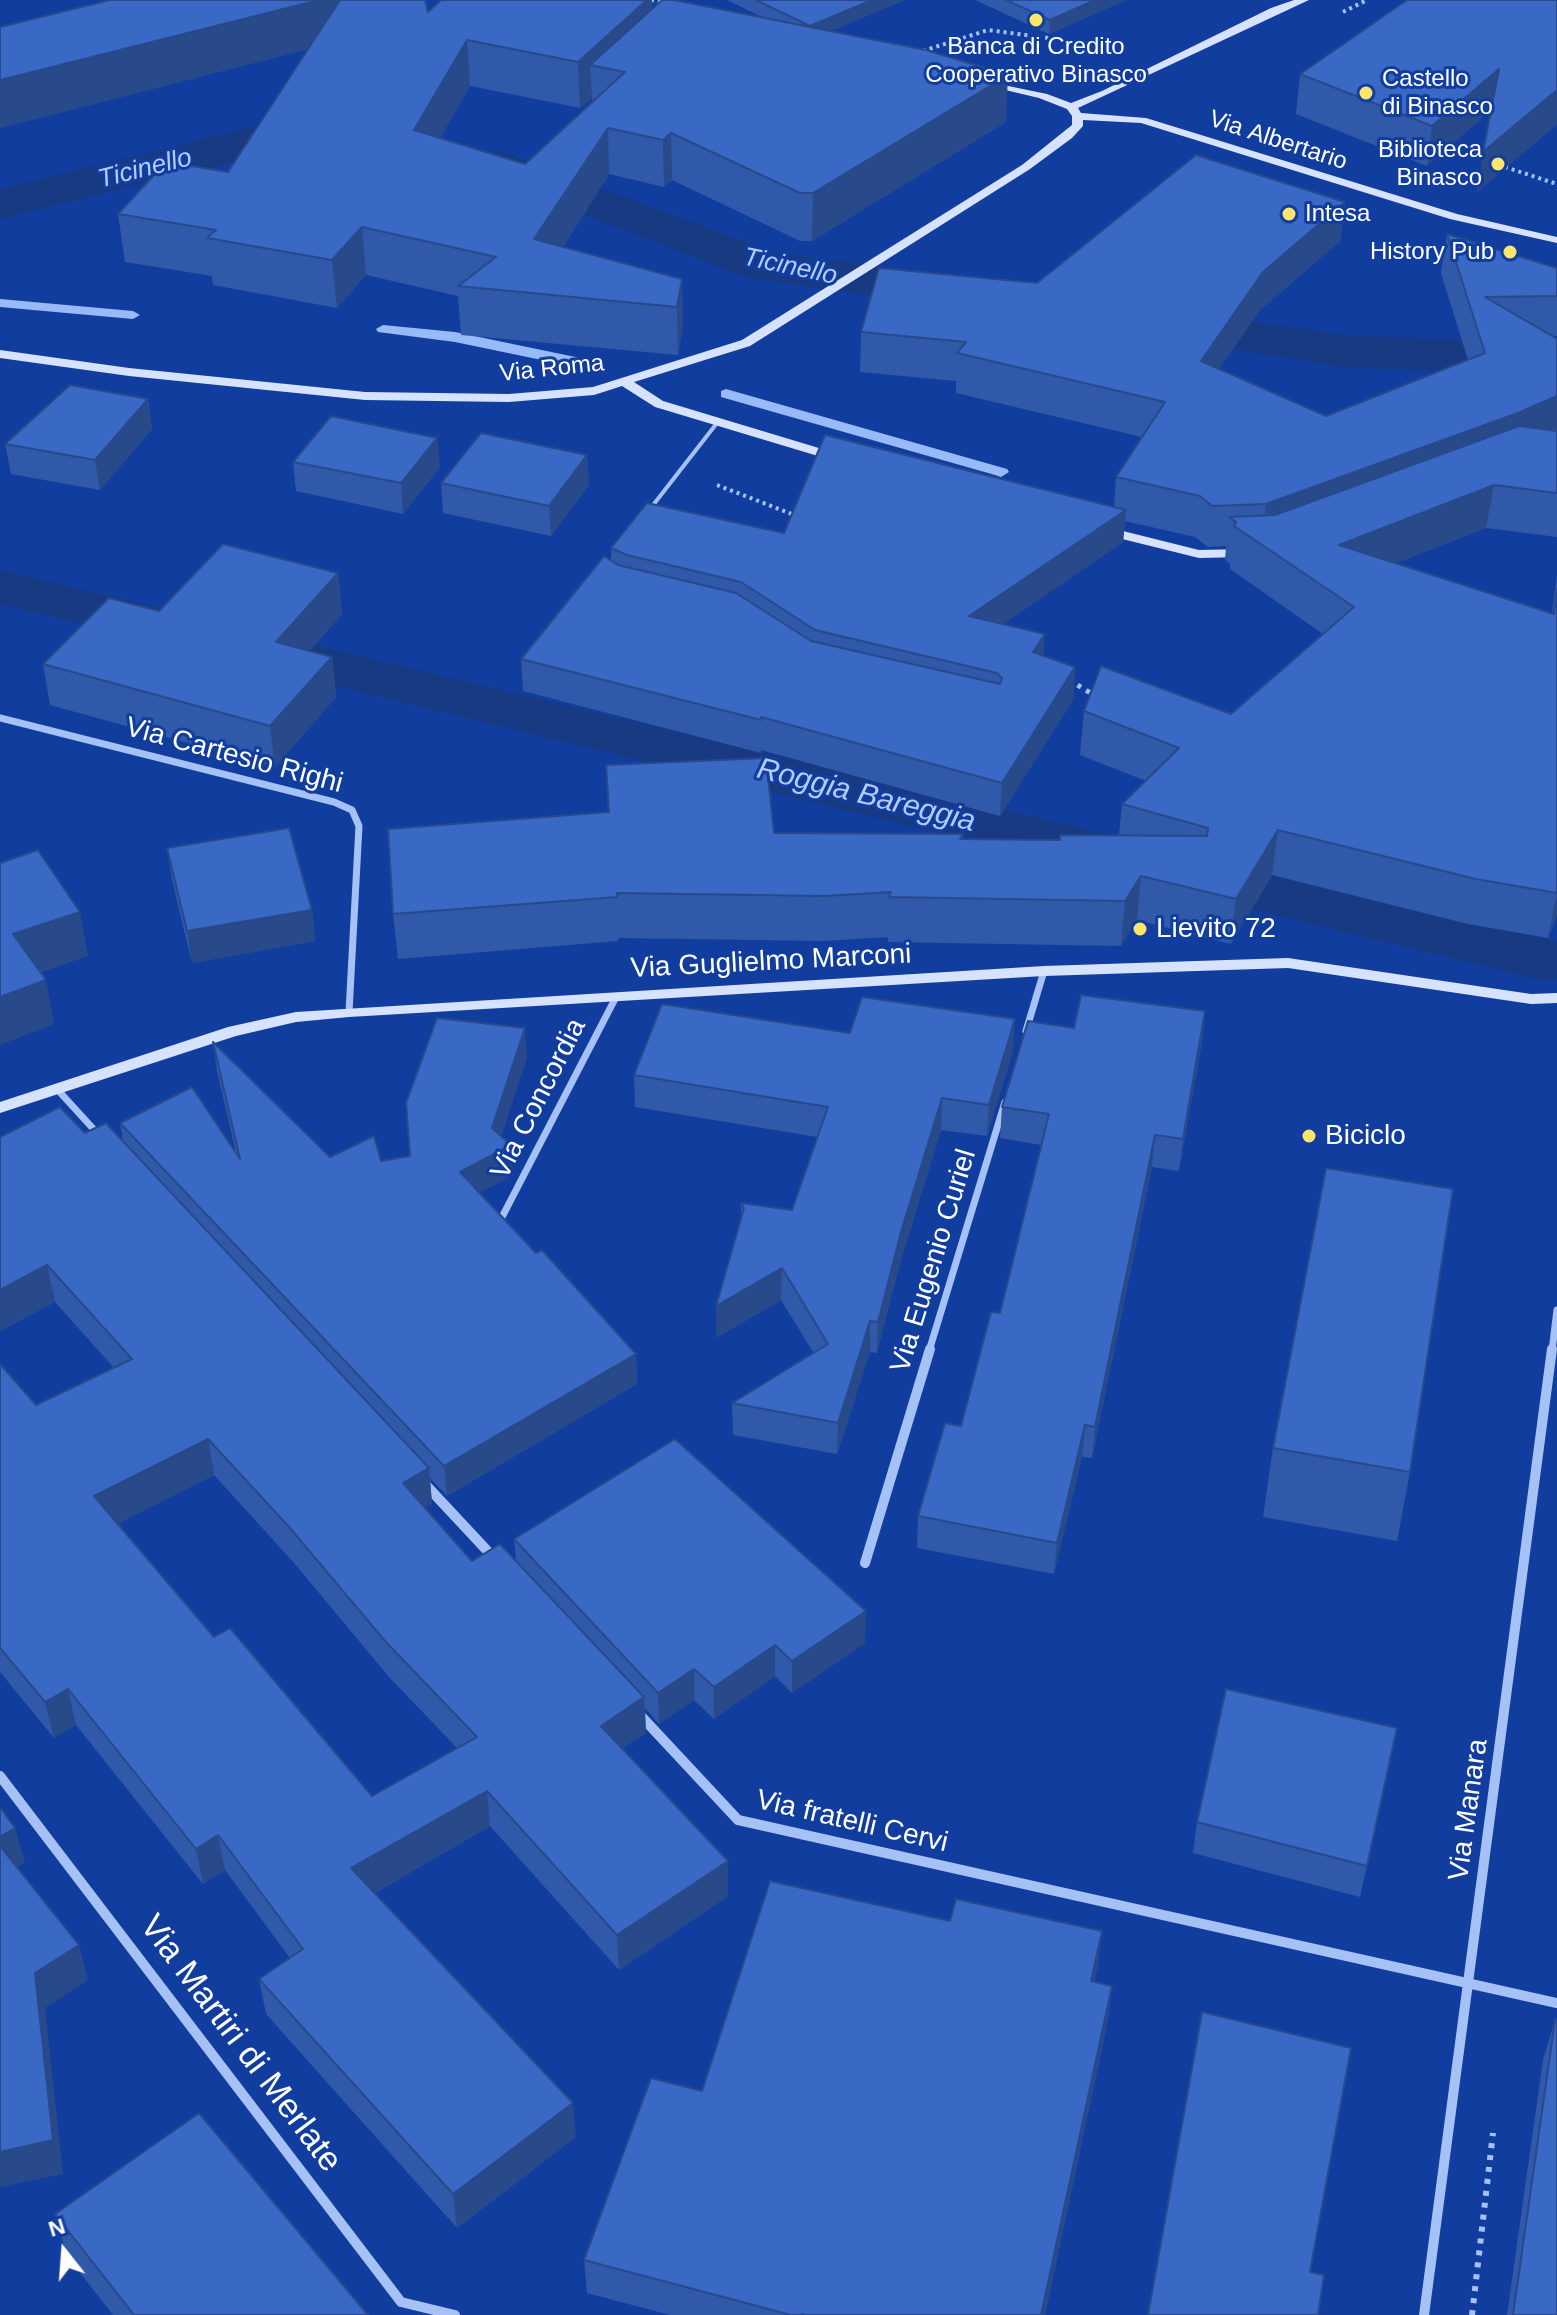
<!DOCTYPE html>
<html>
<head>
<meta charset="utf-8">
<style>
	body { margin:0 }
	#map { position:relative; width:1557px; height:2315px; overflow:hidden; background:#113e9e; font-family:Arial,sans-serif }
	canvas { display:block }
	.north { position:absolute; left:24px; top:2211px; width:80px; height:80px; -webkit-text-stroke:6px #113e9e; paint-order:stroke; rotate:343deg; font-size:22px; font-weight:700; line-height:32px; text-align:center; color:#fff }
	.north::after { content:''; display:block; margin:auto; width:28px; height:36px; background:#fff; clip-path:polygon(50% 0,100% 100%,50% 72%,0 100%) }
</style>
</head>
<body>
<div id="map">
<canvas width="1557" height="2315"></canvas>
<div class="north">N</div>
</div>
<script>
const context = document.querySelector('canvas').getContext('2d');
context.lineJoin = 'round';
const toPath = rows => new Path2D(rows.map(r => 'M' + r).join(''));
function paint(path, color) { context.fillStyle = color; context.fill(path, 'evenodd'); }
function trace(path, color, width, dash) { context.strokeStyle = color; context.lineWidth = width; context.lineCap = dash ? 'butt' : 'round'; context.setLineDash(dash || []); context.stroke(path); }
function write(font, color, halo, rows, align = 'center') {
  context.font = font + ' Arial,sans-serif'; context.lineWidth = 6; context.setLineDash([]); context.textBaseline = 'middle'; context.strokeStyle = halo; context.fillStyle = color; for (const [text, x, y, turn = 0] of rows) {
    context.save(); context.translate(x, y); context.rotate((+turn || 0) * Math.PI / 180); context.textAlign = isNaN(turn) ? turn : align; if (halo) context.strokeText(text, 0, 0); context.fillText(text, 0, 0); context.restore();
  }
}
paint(toPath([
	[0,299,133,311,140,315,133,319,0,307,0,299],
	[383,325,455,332,585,359,593,364,585,369,455,342,378,332,376,329,383,325],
	[726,389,1007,469,1009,472,1001,477,995,475,721,397,721,391,726,389]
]), '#98baf8');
paint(toPath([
	[342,119,359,123,366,133,359,143,342,147,281,150,0,219,0,189,281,120,342,119],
	[501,151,773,252,968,279,986,284,994,295,986,306,968,311,745,277,484,176,476,166,484,156,501,151],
	[1146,305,1350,336,1557,341,1557,373,1350,368,1128,332,1120,321,1128,310,1146,305],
	[0,570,1545,939,1557,942,1557,978,1545,981,0,604,0,570]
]), '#183a83');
trace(toPath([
	[651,0,666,3],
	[1343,12,1367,0],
	[923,51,988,30,1109,46],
	[1505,167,1557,184],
	[717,485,797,516]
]), '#a6c1f5', 4, [3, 4]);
trace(toPath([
	[1069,680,1094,695]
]), '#a6c1f5', 5, [4, 6]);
trace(toPath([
	[1472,2315,1493,2133]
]), '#a6c1f5', 6, [5, 7]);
trace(toPath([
	[650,509,717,423]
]), '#a6c1f5', 4);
trace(toPath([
	[0,718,334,802,352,810,359,826,349,1012],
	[1026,1031,1044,971],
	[56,1088,98,1134],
	[500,1221,616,997],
	[929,1351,1005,1102],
	[1552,1351,1557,1310]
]), '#a6c1f5', 7);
trace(toPath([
	[424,1483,494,1558],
	[865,1563,930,1349],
	[640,1715,738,1820,1557,2003],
	[0,1776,401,2302,455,2315],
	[1424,2315,1552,1349]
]), '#a6c1f5', 10);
paint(toPath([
	[1294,0,1309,0,1078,108,1081,113,1146,118,1457,214,1557,237,1557,243,1450,219,1141,123,1083,120,1083,126,1072,138,1030,169,750,346,634,382,663,401,842,455,844,458,838,462,655,407,622,386,594,395,509,402,365,400,129,376,0,358,0,350,129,368,365,392,509,394,593,387,742,340,1022,165,1072,125,1072,116,1067,109,1039,98,984,85,984,81,1047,94,1071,103,1102,91,1271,8,1294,0],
	[1103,526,1199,550,1245,549,1252,553,1245,557,1199,558,1098,533,1097,530,1103,526],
	[1288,958,1531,994,1557,993,1557,1003,1531,1004,1288,968,1044,976,349,1017,296,1022,236,1036,0,1113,0,1102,228,1027,296,1012,1044,966,1288,958]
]), '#d7e3fe');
paint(toPath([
	[441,0,652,0,652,9,764,18,727,0,905,0,831,31,1006,122,812,241,800,241,672,180,664,187,609,174,563,247,682,279,683,327,678,355,461,335,458,296,366,275,337,308,213,285,212,276,125,262,118,214,228,172,308,49,0,128,428,12],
	[470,86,580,108,592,98,592,102,525,164,440,138],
	[975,0,1126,0,1049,34],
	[1557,0,1557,124,1477,192,1491,110,1427,166,1296,114,1300,74],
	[1345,202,1340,241,1259,311,1219,369,1326,416,1468,360,1441,273,1447,234,1557,268,1557,336,1552,336,1557,339,1557,537,1486,528,1396,563,1552,613,1557,575,1557,916,1548,938,1468,924,1272,875,1231,944,1137,920,1121,946,888,942,888,937,824,941,619,938,618,941,398,959,393,914,608,812,606,765,774,833,963,834,963,839,1060,840,1119,835,1122,804,1146,781,1080,755,1084,711,1231,714,1323,634,1230,569,1230,564,1225,560,1226,546,1208,547,1195,537,1125,521,1123,542,1003,624,1043,655,1075,667,1073,700,1000,816,761,750,761,753,523,691,521,659,611,561,611,548,1114,507,1116,477,1142,437,956,393,956,381,860,372,861,332,1037,283],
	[148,399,152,429,100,490,11,474,5,444],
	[587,455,589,485,551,536,443,513,441,483],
	[293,462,440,467,403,514,296,491],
	[338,573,342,614,309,651,332,657,336,697,275,767,50,705,43,664,159,611],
	[167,848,312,910,315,941,192,963,172,880],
	[1205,1011,1202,1042,1179,1171,1152,1167,1092,1458,1082,1457,1054,1574,917,1548,918,1516,961,1426,1000,1313,1041,1145,1000,1138,1002,1107,1074,1028],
	[213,1042,330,1157,381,1161,410,1156,527,1057,501,1136,513,1175,479,1193,536,1253,636,1354,637,1384,447,1496,430,1478,432,1504,425,1508,472,1561,516,1561,514,1539,865,1643,792,1693,775,1676,714,1719,694,1700,659,1724,645,1708,646,1733,622,1748,728,1896,619,1970,490,1826,375,1893,576,2137,457,2228,266,2014,259,1979,290,1958,225,1870,203,1884,76,1725,54,1738,0,1672,0,1364,36,1405,114,1368,55,1302,0,1331,0,1137,85,1133,123,1140,120,1123,236,1153,217,1071],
	[214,1475,295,1564,389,1677,457,1748,372,1796,214,1637,117,1524],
	[1013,1051,987,1136,941,1130,900,1263,877,1353,870,1352,837,1454,733,1435,732,1403,813,1352,781,1300,716,1338,716,1306,741,1218,741,1203,792,1210,817,1137,635,1107,634,1075],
	[1273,1448,1410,1472,1397,1541,1263,1517],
	[1397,1728,1360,1897,1193,1853,1197,1822],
	[1098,1965,1094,1982,1112,1986,1108,2020,1045,2315,670,2315,587,2293,584,2260,702,2091],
	[1555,2020,1557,2315,1507,2315,1543,2060],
	[55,2214,368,2315,113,2315,67,2256]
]), '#3159a9');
paint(toPath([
	[319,0,344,0,348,39,0,128,0,80],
	[647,0,652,0,653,41,590,65,592,98,580,108,578,62],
	[872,0,905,0,810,40,810,26],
	[1095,0,1126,0,1049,34,1050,20],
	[467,40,470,86,418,177,414,130],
	[1499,69,1492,109,1427,166,1432,126],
	[1008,75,1006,122,812,241,813,193],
	[1557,90,1557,124,1477,192,1483,152],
	[608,128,609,174,537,287,534,239],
	[671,133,672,180,664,187,663,140],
	[1345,202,1340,241,1259,311,1197,401,1201,361,1263,272],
	[362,227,366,275,337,308,332,260],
	[682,279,683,327,678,355,677,307],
	[1557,396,1557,434,1261,545,1266,504],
	[148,399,152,429,100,490,95,460],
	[437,438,440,467,403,514,401,483],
	[587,455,589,485,551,536,549,506],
	[1494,485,1486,528,1333,588,1339,545],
	[1126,510,1123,542,967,649,969,616],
	[338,573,342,614,281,683,276,642],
	[1045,634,1043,667,1033,652],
	[332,657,336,697,275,767,270,726],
	[1075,667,1073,700,1000,816,1002,783],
	[1278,830,1272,875,1231,944,1236,899],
	[1141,876,1137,920,1121,946,1125,901],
	[1557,893,1557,916,1548,938],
	[312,910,315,941,192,963,187,931],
	[80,912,88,956,22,979,13,934],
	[46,980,54,1024,0,1045,0,997],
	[1205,1011,1202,1042,1179,1171,1183,1139],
	[1015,1019,1013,1051,987,1136,989,1105],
	[525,1028,527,1057,496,1153,511,1145,513,1175,462,1202,460,1172,492,1128],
	[942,1098,941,1130,900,1263,877,1353,878,1322,901,1232],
	[1155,1135,1152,1167,1092,1458,1095,1427],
	[47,1265,55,1302,0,1331,0,1290],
	[782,1268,781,1300,716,1338,716,1306],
	[870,1321,870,1352,837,1454,838,1423],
	[636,1354,637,1384,447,1496,444,1466],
	[1085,1425,1082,1457,1054,1574,1057,1543],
	[208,1439,214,1475,101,1532,94,1496],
	[429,1468,432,1504,407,1519,403,1483],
	[866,1611,865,1643,792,1693,792,1661],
	[775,1645,775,1676,714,1719,714,1687],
	[694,1669,694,1700,659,1724,658,1693],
	[68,1689,76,1725,54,1738,45,1702],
	[644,1697,646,1733,603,1761,601,1726],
	[487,1791,490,1826,357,1903,351,1868],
	[15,1828,25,1863,5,1874,0,1857,0,1837],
	[218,1835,225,1870,203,1884,196,1849],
	[728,1861,728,1896,619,1970,617,1935],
	[1102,1931,1098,1965,1087,2015,1091,1981],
	[79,1945,88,1980,45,2008,63,2174,0,2187,0,2152,35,1973],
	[1112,1986,1108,2020,1045,2315,1041,2315],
	[573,2103,576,2137,457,2228,453,2194]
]), '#28498a');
const building = toPath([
	[110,0,319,0,0,80,0,27,110,0],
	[340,0,425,0,428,12,441,0,647,0,578,62,467,40,414,130,525,164,625,72,590,65,662,0,674,0,926,50,1008,75,813,193,800,193,671,133,663,140,608,128,534,239,682,279,677,307,458,286,496,257,362,227,332,260,207,238,216,230,118,214,166,162,228,172,340,0],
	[756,0,872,0,810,26,756,0],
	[1006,0,1095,0,1050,20,1006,0],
	[1407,0,1557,0,1557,90,1483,152,1499,69,1432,126,1300,74,1407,0],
	[1196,155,1345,202,1263,272,1201,361,1326,416,1485,353,1447,234,1557,268,1557,296,1485,297,1557,339,1557,396,1518,413,1266,504,1212,506,1200,496,1116,477,1165,402,957,353,966,342,861,332,879,268,1037,283,1196,155],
	[70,385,148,399,95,460,5,444,70,385],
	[331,416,437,438,401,483,293,462,331,416],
	[1519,426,1557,431,1557,493,1494,485,1339,545,1554,614,1557,589,1557,893,1476,879,1278,830,1236,899,1141,876,1125,901,889,897,891,892,825,896,617,893,617,897,393,914,388,829,609,812,606,765,766,758,774,833,963,834,960,839,1060,840,1060,835,1207,836,1208,828,1122,804,1179,748,1084,711,1101,666,1231,714,1354,607,1234,526,1236,522,1229,517,1275,515,1519,426],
	[481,433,587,455,549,506,441,483,481,433],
	[825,435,1126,510,969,616,1045,634,1033,652,1075,667,1002,783,761,717,761,720,521,659,604,556,618,565,736,593,811,641,1000,684,1002,678,997,673,815,630,741,582,627,555,611,548,647,503,784,533,825,435],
	[223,544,338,573,276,642,332,657,270,726,43,664,109,598,159,611,223,544],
	[289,828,312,910,187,931,167,848,289,828],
	[38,850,80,912,13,934,46,980,0,997,0,863,38,850],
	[1081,995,1205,1011,1183,1139,1155,1135,1095,1427,1085,1425,1057,1543,918,1516,945,1423,961,1426,991,1312,1000,1313,1049,1114,1002,1107,1028,1021,1074,1028,1081,995],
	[862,997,1015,1019,989,1105,942,1098,901,1232,878,1322,870,1321,838,1423,732,1403,828,1344,782,1268,716,1306,744,1208,741,1203,792,1210,828,1107,634,1075,662,1004,850,1033,862,997],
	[437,1018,525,1028,492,1128,511,1145,460,1172,536,1253,542,1250,636,1354,444,1466,120,1123,192,1087,240,1159,213,1042,330,1157,374,1136,381,1161,410,1156,406,1103,437,1018],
	[60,1107,85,1133,106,1123,429,1468,403,1483,472,1561,500,1544,644,1697,601,1726,728,1861,617,1935,487,1791,351,1868,573,2103,453,2194,259,1979,303,1949,218,1835,196,1849,68,1689,45,1702,0,1648,0,1364,36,1405,132,1359,47,1265,0,1290,0,1137,60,1107],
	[208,1439,290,1528,385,1641,477,1737,372,1796,230,1628,214,1637,94,1496,208,1439],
	[1326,1168,1453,1189,1410,1472,1273,1448,1326,1168],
	[675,1439,866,1611,792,1661,775,1645,714,1687,694,1669,658,1693,514,1539,675,1439],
	[1226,1689,1397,1728,1367,1866,1197,1822,1226,1689],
	[0,1807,15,1828,0,1837,0,1807],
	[0,1846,79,1945,35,1973,53,2140,0,2152,0,1846],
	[770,1881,950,1921,956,1899,1102,1931,1091,1981,1112,1986,1041,2315,806,2315,802,2314,801,2315,791,2315,584,2260,651,2078,702,2091,770,1881],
	[1202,2012,1351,2048,1310,2272,1324,2275,1318,2315,1148,2315,1202,2012],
	[1555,2020,1557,2020,1557,2315,1513,2315,1555,2020],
	[199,2113,368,2315,134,2315,55,2214,199,2113]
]);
paint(building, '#3968c5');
trace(building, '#28498a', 2);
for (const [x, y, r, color] of [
	[1036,20,8,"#ffe56a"],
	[1366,93,8,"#ffe56a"],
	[1498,164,8,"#ffe56a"],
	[1289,214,8,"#ffe56a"],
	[1510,252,8,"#ffe56a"],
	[1140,929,8,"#ffe56a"],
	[1309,1136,8,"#ffe56a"]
]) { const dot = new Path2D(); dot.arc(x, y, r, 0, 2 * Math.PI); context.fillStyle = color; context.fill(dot); trace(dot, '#113e9e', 3); }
write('24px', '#fff', '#113e9e', [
	["Banca di Credito",1036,47,"center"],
	["Cooperativo Binasco",1036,75,"center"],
	["Castello",1382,79],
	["di Binasco",1382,107],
	["Biblioteca",1482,150,"right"],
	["Binasco",1482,178,"right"],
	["Intesa",1305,214],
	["History Pub",1494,252,"right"]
], 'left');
write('24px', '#fff', '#113e9e', [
	["Via Albertario",1278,141,18],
	["Via Roma",552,369,-6]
]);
write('italic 26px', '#b3ccfb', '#113e9e', [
	["Ticinello",145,169,-14],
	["Ticinello",790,267,12]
]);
write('28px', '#fff', '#113e9e', [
	["Via Cartesio Righi",234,756,15],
	["Via Guglielmo Marconi",771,962,-3],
	["Via Concordia",539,1099,-63],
	["Via Eugenio Curiel",934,1261,-73],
	["Via Manara",1469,1810,-82],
	["Via fratelli Cervi",852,1822,13]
]);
write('28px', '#fff', '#113e9e', [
	["Lievito 72",1156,929],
	["Biciclo",1325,1136]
], 'left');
write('italic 30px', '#b3ccfb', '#113e9e', [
	["Roggia Bareggia",866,796,14]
]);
write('34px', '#fff', '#113e9e', [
	["Via Martiri di Merlate",240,2044,53]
]);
</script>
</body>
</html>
